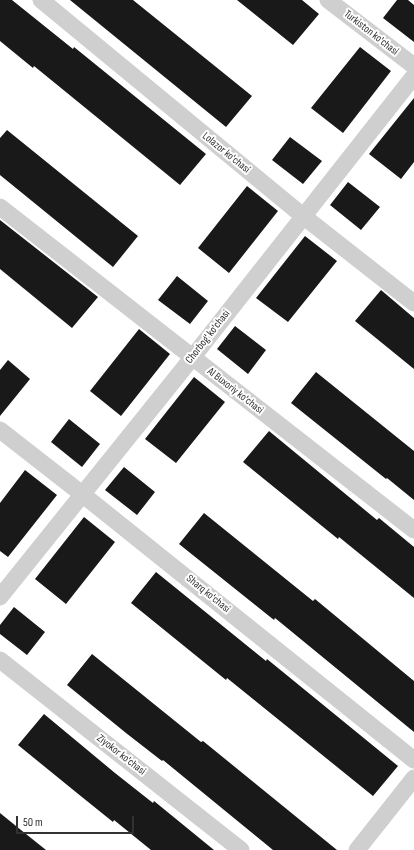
<!DOCTYPE html>
<html>
<head>
<meta charset="utf-8">
<style>
	body { margin:0 }
	#map { position:relative; width:414px; height:850px; overflow:hidden; background:#fff; font-family:"Sofia Sans Condensed",sans-serif }
	canvas { display:block }
	.scale { position:absolute; left:16px; top:816px; width:118px; height:18px; box-sizing:border-box; border:2px solid #323232; border-top:0; padding-left:5px; font-size:12px; line-height:14px; white-space:nowrap; color:#323232; -webkit-text-stroke:3px #fff; paint-order:stroke }
</style>
</head>
<body>
<div id="map">
<canvas width="414" height="850"></canvas>
<div class="scale">50 m</div>
</div>
<script>
const context = document.querySelector('canvas').getContext('2d');
context.lineJoin = 'round';
function paint(path, color) { context.fillStyle = color; context.fill(path, 'evenodd'); }
const toPath = rows => new Path2D(rows.map(r => 'M' + r).join(''));
function trace(path, color, width, dash) { context.strokeStyle = color; context.lineWidth = width; context.lineCap = dash ? 'butt' : 'round'; context.setLineDash(dash || []); context.stroke(path); }
function write(font, color, halo, rows, align = 'center') {
  context.font = font + ' "Sofia Sans Condensed",sans-serif'; context.lineWidth = 4; context.setLineDash([]); context.textBaseline = 'middle'; context.strokeStyle = halo; context.fillStyle = color; for (const [text, x, y, turn = 0] of rows) {
    context.save(); context.translate(x, y); context.rotate((+turn || 0) * Math.PI / 180); context.textAlign = isNaN(turn) ? turn : align; if (halo) context.strokeText(text, 0, 0); context.fillText(text, 0, 0); context.restore();
  }
}
paint(toPath([
	[0,0,12,0,73,49,74,47,206,154,180,185,34,66,33,68,0,41],
	[70,0,133,0,252,96,226,127],
	[237,0,302,0,319,14,293,45],
	[397,0,408,0,414,5,414,42,383,18],
	[360,47,391,71,343,133,311,108],
	[414,98,414,162,401,179,369,154],
	[7,130,138,236,113,267,0,175,0,138],
	[290,137,322,161,303,184,272,160],
	[348,182,380,207,361,230,330,205],
	[247,186,278,211,229,273,198,248],
	[0,220,98,297,72,328,0,269],
	[305,236,337,261,288,322,256,298],
	[177,276,208,301,190,324,158,300],
	[381,290,414,318,414,369,355,321],
	[235,326,266,350,248,374,217,349],
	[139,329,170,354,121,416,90,391],
	[8,360,30,379,0,416,0,370],
	[316,372,414,451,414,500,387,478,386,479,291,403],
	[194,377,225,402,176,463,145,439],
	[69,419,100,444,82,467,51,442],
	[269,431,377,520,379,518,414,547,414,598,339,537,338,539,243,462],
	[124,467,155,492,137,515,105,490],
	[25,470,57,495,8,557,0,551,0,503],
	[204,513,313,601,315,599,414,681,414,732,275,618,274,620,179,544],
	[84,517,115,542,66,604,35,579],
	[156,572,266,661,267,659,398,766,373,796,227,678,226,680,131,603],
	[14,607,45,632,27,655,0,634,0,625],
	[92,654,201,742,203,741,337,850,273,850,163,760,162,761,126,733,67,685],
	[44,714,115,773,153,803,154,801,214,850,151,850,114,820,113,822,77,793,18,745],
	[0,813,16,826,46,850,0,850]
]), '#191919');
trace(toPath([
	[41,0,303,216,414,303],
	[328,0,414,66],
	[0,207,414,530],
	[0,430,82,494,414,760],
	[0,597,192,358,414,76],
	[0,660,241,850],
	[357,850,414,778]
]), '#cfcfcf', 17);
write('11px', '#323232', '#fff', [
	["Turkiston ko'chasi",371,33,38],
	["Lolazor ko'chasi",226,153,39],
	["Chorbog' ko'chasi",208,337,-52],
	["Al Buxoriy ko'chasi",235,391,38],
	["Sharq ko'chasi",208,594,39],
	["Ziyokor ko'chasi",121,755,38]
]);
</script>
</body>
</html>
